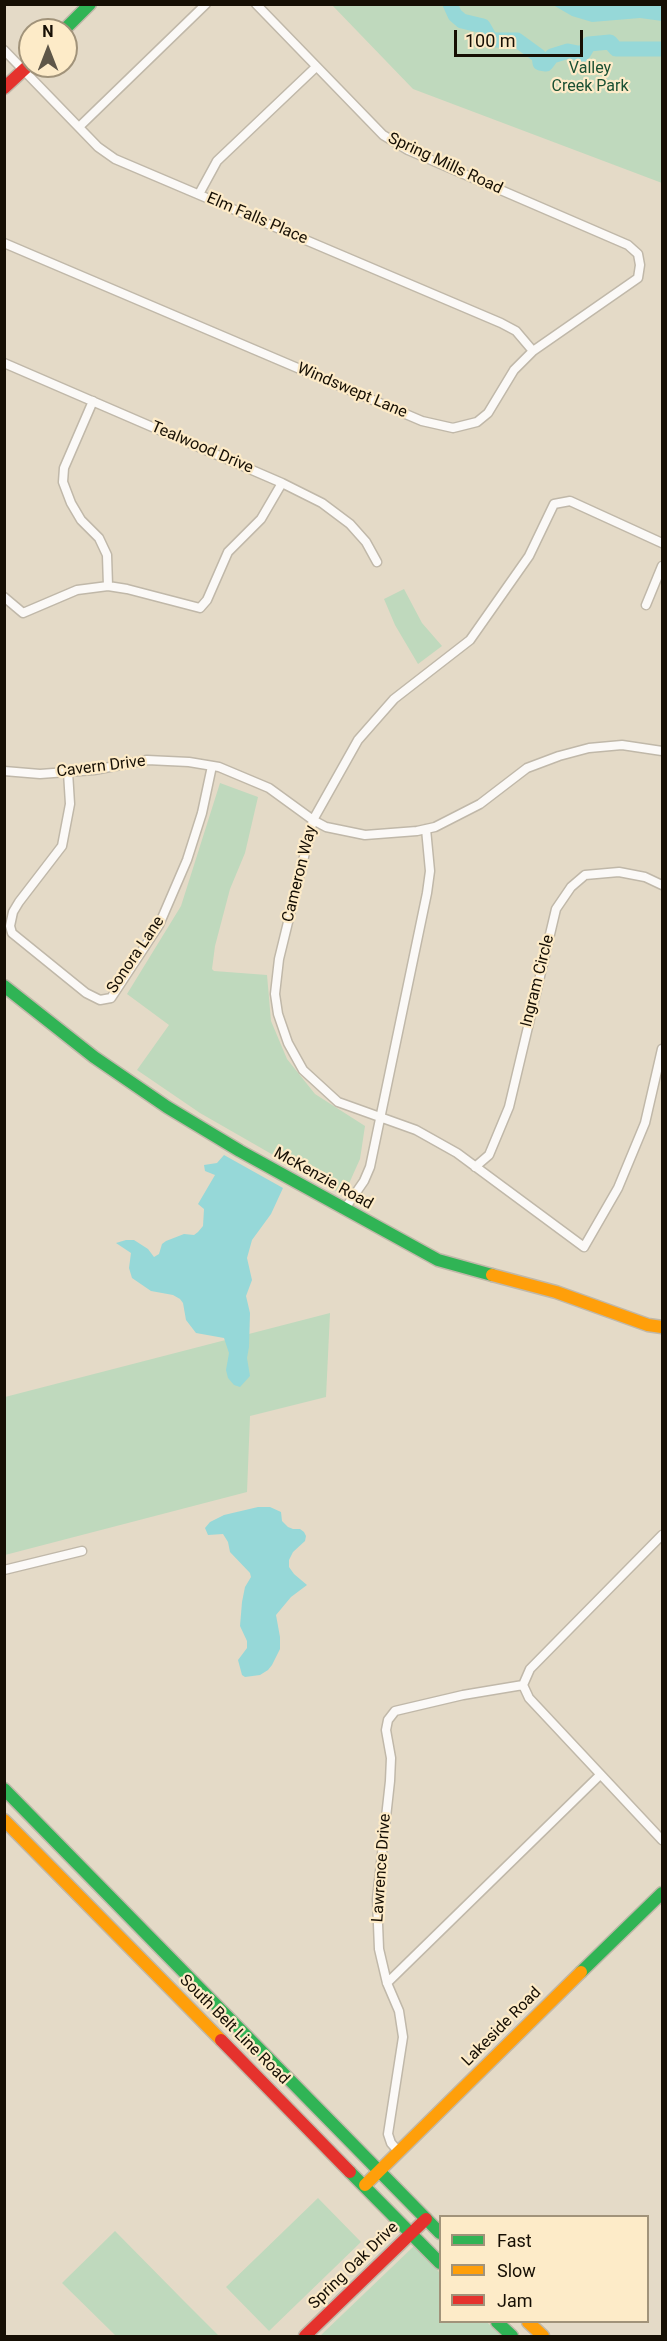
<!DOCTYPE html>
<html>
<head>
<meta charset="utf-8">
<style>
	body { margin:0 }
	#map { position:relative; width:667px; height:2341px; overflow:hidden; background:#e4dac7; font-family:Roboto,sans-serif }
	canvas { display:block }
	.frame { position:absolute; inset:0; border:6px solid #160f04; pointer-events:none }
	.legend { position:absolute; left:439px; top:2215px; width:210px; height:108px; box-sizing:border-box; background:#fdebc8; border:2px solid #a1937a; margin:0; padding:8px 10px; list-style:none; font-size:18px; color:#160f04 }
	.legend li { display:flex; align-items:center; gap:12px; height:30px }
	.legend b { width:30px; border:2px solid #a1937a }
	.north { position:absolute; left:18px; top:18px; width:60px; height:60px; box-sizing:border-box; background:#fdebc8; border:2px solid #a1937a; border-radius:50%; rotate:0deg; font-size:16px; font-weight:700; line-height:24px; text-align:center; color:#160f04 }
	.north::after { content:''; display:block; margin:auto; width:21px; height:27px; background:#5e5648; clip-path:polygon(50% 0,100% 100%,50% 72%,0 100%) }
	.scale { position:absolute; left:454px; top:30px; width:129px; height:27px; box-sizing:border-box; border:3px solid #160f04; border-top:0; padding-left:8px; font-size:18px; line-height:21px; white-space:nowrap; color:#160f04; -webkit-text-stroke:4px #fdebc8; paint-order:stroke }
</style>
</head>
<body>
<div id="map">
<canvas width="667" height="2341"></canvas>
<div class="frame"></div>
<ul class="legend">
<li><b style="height:8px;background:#30b455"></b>Fast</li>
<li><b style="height:8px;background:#ff9f0a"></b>Slow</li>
<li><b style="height:8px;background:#e5322d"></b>Jam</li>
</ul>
<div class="north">N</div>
<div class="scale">100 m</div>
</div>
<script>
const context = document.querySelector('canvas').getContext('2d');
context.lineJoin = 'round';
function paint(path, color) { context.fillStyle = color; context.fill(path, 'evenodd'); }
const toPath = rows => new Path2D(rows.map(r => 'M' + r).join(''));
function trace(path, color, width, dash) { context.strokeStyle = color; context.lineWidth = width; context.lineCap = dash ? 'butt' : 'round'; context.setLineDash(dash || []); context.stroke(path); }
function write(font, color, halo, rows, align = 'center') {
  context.font = font + ' Roboto,sans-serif'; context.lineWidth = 4.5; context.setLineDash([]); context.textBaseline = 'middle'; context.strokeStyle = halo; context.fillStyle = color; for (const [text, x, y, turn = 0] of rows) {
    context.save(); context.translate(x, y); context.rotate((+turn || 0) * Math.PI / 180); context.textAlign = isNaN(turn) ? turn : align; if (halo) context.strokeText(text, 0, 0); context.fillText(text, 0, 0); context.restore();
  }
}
paint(toPath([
	[332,5,662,5,662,183,413,89],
	[404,589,422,623,442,646,418,664,395,625,384,599],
	[220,783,258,797,245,853,230,889,215,946,212,969,214,971,267,975,271,1021,287,1059,315,1094,365,1126,360,1159,347,1188,336,1191,200,1113,137,1070,169,1025,127,994,181,906],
	[330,1313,326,1397,250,1416,247,1492,5,1555,5,1397],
	[318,2198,361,2242,269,2331,226,2287],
	[115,2231,182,2299,219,2336,116,2336,62,2283],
	[414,2246,440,2273,440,2322,487,2322,501,2336,320,2336]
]), '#bfd9bd');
paint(toPath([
	[553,5,662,5,662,21,640,18,592,22,572,16],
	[224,1155,283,1188,271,1214,252,1240,247,1258,252,1280,246,1296,250,1313,249,1347,247,1358,250,1376,240,1387,234,1385,228,1378,226,1370,229,1353,224,1338,196,1333,186,1320,183,1303,180,1299,173,1295,151,1291,132,1278,129,1268,131,1253,116,1243,126,1240,134,1240,148,1249,154,1257,159,1254,162,1244,166,1241,184,1234,194,1235,198,1232,203,1226,204,1209,198,1204,215,1175,205,1171,204,1165,217,1163],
	[258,1507,270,1507,281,1512,282,1521,288,1527,293,1529,300,1529,304,1532,306,1536,305,1541,293,1552,289,1560,289,1567,294,1574,307,1585,291,1597,276,1615,280,1637,280,1649,272,1665,268,1670,260,1675,245,1677,242,1675,238,1660,247,1648,247,1641,240,1626,242,1602,245,1587,251,1577,250,1573,230,1552,228,1542,223,1534,208,1535,205,1528,210,1522,224,1515]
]), '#96d8d8');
trace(toPath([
	[450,4,455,15,462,21,483,26,491,40,517,40,539,56,540,63,546,64,552,56,568,51,583,54,589,44,610,42,616,49,662,49]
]), '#96d8d8', 15);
const street = toPath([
	[4,50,98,147,115,159,501,323,516,331,533,351],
	[79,127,206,4],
	[199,194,217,161,316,67],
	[4,243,422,421,453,428,477,422,488,413,514,370,533,351,638,278,640,265,638,254,628,245,408,150,383,135,256,4],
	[4,363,282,483,322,503,350,524,366,542,377,562],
	[93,401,64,468,63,482,71,503,81,520,99,538,107,555,108,586],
	[662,543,570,501,554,504,529,556,470,640,394,699,358,740,313,820,279,959,275,994,278,1014,288,1043,303,1070,338,1102,416,1130,457,1153,584,1247,618,1188,645,1123,662,1049],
	[4,597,23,613,77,590,108,586,127,589,200,608,207,600,228,552,261,519,282,483],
	[646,605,662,566],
	[4,771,40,774,94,770,147,760,189,762,219,767,269,788,313,820,326,827,365,835,417,831,435,827,480,804,527,768,559,756,589,748,622,745,662,751],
	[68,772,70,804,62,846,19,902,13,912,10,926,12,933,86,993,100,1000,111,998,159,925,187,860,202,813,212,766],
	[475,1167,489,1155,509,1107,556,909,571,887,585,875,619,872,645,877,662,885],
	[344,1210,364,1181,370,1167,427,893,430,871,426,829],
	[4,1570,82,1551],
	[523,1685,529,1698,662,1840],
	[387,1983,600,1775],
	[399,2152,391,2143,388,2134,403,2037,399,2011,387,1983,379,1949,377,1899,390,1781,391,1758,386,1730,388,1720,395,1711,463,1695,523,1685,530,1669,662,1535]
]);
const fast = toPath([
	[64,30,90,4],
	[4,986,94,1057,167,1107,240,1151,438,1260,492,1275],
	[4,1789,440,2233],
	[581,1972,662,1893],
	[350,2172,440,2263],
	[497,2322,512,2336]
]);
const slow = toPath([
	[492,1275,556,1292,648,1325,662,1327],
	[4,1820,221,2040],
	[365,2185,581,1972],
	[528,2322,543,2336]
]);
const jam = toPath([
	[4,88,30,64],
	[221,2040,350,2172],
	[305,2336,426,2219]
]);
trace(street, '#c0b8a9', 11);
trace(fast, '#c0b8a9', 15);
trace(slow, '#c0b8a9', 15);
trace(jam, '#c0b8a9', 15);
trace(street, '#fbf9f7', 8);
trace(fast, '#30b455', 12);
trace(slow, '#ff9f0a', 12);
trace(jam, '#e5322d', 12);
write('16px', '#1b5033', '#fdebc8', [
	["Valley",590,69],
	["Creek Park",590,87]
]);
write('16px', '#160f04', '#fdebc8', [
	["Spring Mills Road",445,164,25],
	["Elm Falls Place",257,219,23],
	["Windswept Lane",352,391,23],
	["Tealwood Drive",202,448,23],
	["Cavern Drive",101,767,-7],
	["Cameron Way",300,874,-76],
	["Sonora Lane",136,955,-56],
	["Ingram Circle",538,981,-76],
	["McKenzie Road",323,1179,29],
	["Lawrence Drive",382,1868,-86],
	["Lakeside Road",502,2027,-45],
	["South Belt Line Road",234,2030,45],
	["Spring Oak Drive",354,2266,-44]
]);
</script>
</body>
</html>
